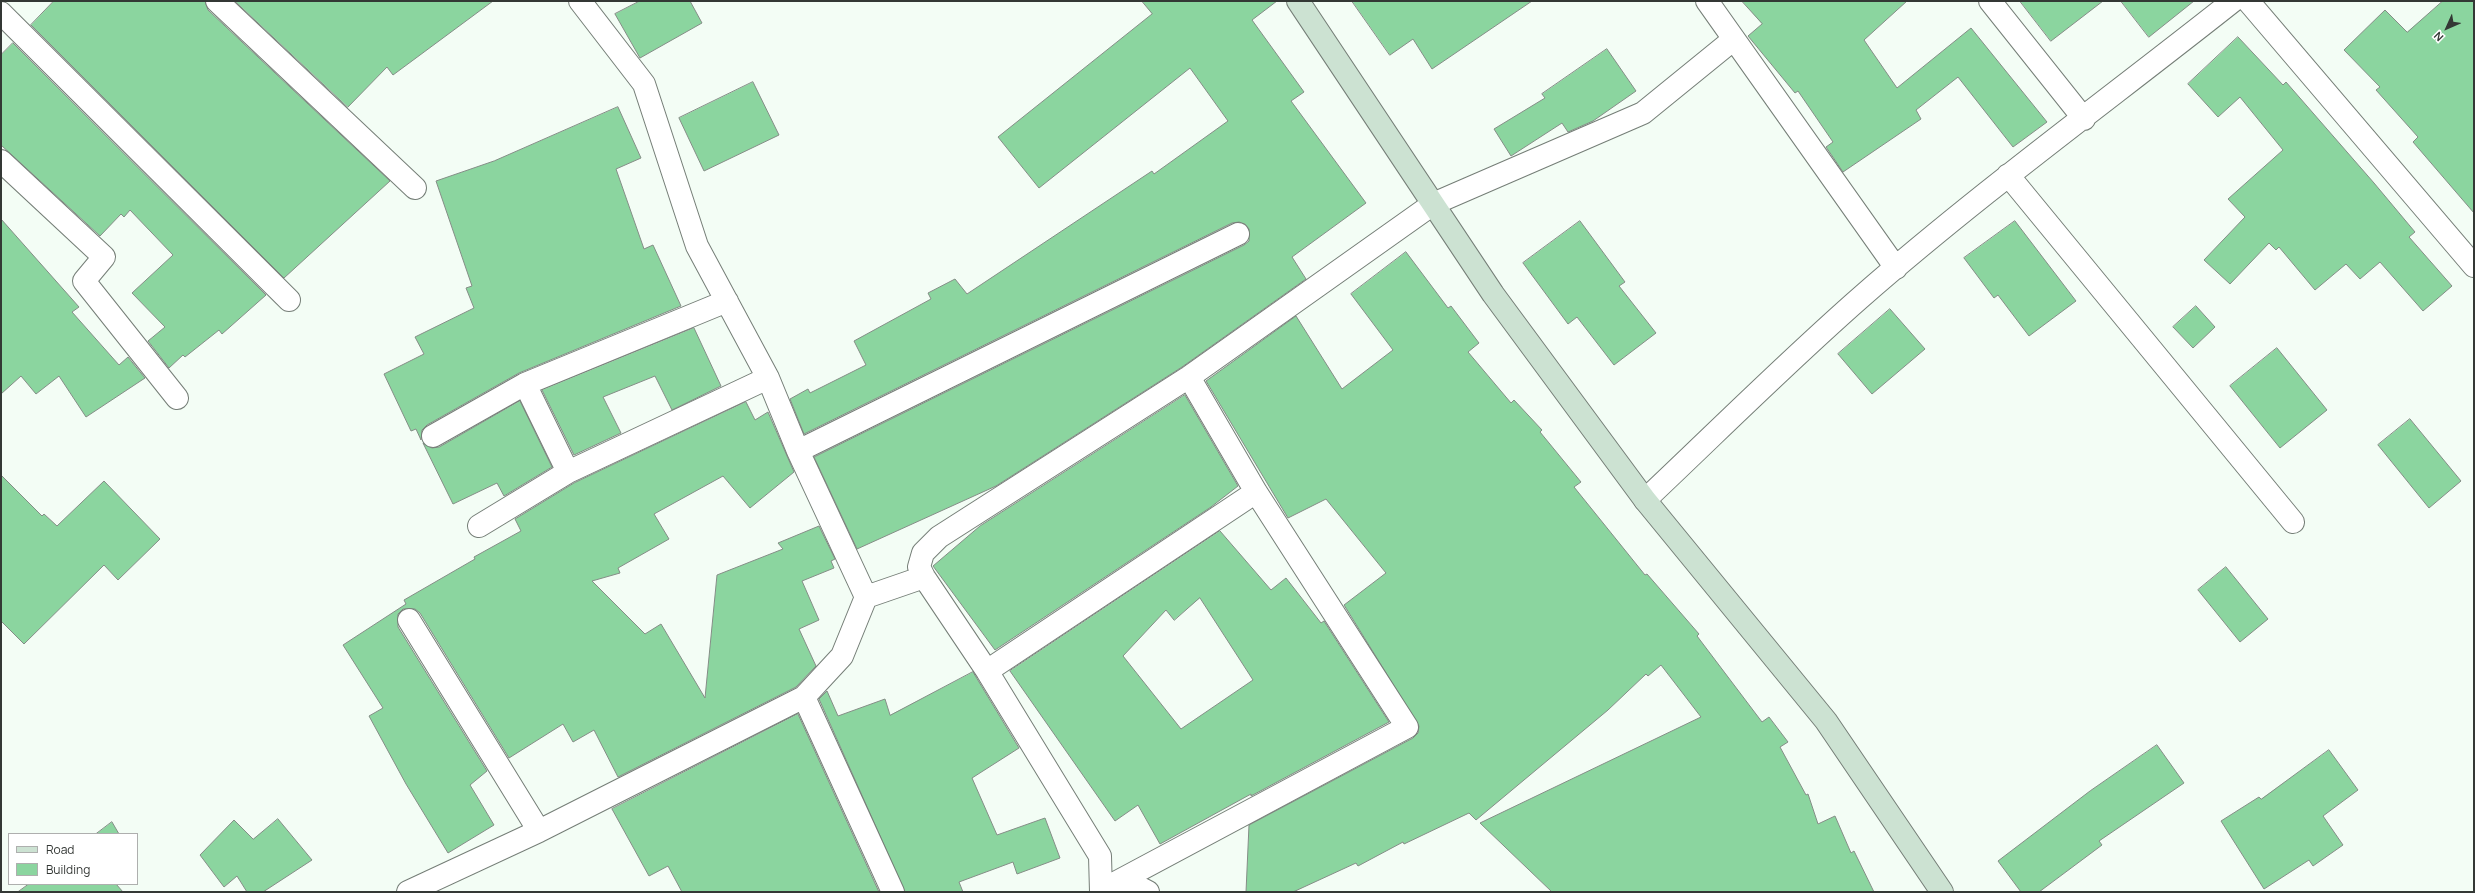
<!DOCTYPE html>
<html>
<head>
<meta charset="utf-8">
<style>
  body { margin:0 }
  #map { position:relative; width:2475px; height:893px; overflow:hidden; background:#f3fdf5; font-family:Manrope,sans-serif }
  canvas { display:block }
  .frame { position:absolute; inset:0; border:2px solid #343835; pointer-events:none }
  .legend { position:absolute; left:8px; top:833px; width:130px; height:52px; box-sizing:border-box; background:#fff; border:1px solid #aeafae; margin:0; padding:5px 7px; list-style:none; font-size:12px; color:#343835 }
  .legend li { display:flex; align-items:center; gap:8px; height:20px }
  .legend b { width:20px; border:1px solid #aeafae }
  .north { position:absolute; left:2427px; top:8px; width:40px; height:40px; -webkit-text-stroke:3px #fff; paint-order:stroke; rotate:225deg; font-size:11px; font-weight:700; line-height:16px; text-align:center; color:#343835 }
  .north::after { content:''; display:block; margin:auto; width:14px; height:18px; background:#343835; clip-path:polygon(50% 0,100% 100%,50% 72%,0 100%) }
</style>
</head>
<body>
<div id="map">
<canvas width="2475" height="893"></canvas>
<div class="frame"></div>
<ul class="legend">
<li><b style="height:5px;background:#cce2d2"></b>Road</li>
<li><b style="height:11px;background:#8bd59f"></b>Building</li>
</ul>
<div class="north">N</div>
</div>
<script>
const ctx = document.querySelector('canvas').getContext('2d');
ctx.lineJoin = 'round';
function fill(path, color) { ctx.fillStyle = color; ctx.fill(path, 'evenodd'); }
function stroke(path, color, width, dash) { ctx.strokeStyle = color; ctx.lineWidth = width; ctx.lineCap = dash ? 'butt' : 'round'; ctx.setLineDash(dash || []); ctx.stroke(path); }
const building = new Path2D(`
  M 54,1 L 205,1 L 208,10 L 390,181 L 284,278 L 31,25 Z
  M 235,1 L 493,1 L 393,75 L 387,67 L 348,107 Z
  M 640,1 L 690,1 L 702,23 L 640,58 L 615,14 Z
  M 1142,1 L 1277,1 L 1252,20 L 1304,92 L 1291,101 L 1366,203 L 1292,257 L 1306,279 L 1182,367 L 996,486 L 857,549 L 814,457 L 1244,245 L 1249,241 L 1249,229 L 1245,224 L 1239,222 L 1232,223 L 804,434 L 790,399 L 808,389 L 810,393 L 866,365 L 854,341 L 931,299 L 928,293 L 955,279 L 967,294 L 1152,171 L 1154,174 L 1228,121 L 1190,68 L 1039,188 L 998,137 L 1152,14 Z
  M 1352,1 L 1532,1 L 1432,69 L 1413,39 L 1390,55 Z
  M 1742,1 L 1907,1 L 1864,40 L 1897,88 L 1971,28 L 2047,122 L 2013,147 L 1958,77 L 1916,110 L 1921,119 L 1843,172 L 1826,147 L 1833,142 L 1798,91 L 1795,93 L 1748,36 L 1762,24 Z
  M 2020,1 L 2103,1 L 2051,41 Z
  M 2121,1 L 2194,1 L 2149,37 Z
  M 2443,1 L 2474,1 L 2474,213 L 2413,142 L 2418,137 L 2376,90 L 2380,87 L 2344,50 L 2385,10 L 2407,32 Z
  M 2238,37 L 2283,85 L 2286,82 L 2374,183 L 2415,232 L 2409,237 L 2452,286 L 2423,311 L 2380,262 L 2360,279 L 2346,264 L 2315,290 L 2279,247 L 2276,250 L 2269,243 L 2230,284 L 2204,260 L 2245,217 L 2228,199 L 2283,150 L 2240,97 L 2218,117 L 2188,84 Z
  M 13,43 L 266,295 L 222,334 L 219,330 L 185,357 L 183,355 L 169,368 L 148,341 L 165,327 L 132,293 L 173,255 L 130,210 L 124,217 L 121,214 L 100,236 L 1,145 L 1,55 Z
  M 1607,49 L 1636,91 L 1593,121 L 1568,132 L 1562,123 L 1511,156 L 1494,129 L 1545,98 L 1542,94 Z
  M 753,82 L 779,135 L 704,171 L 679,118 Z
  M 618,107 L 641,158 L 616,169 L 644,249 L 653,245 L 681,306 L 519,373 L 427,425 L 422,430 L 421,440 L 416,429 L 411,431 L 384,374 L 424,354 L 415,337 L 474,308 L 466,288 L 472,286 L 436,181 L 494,161 Z
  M 1,219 L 79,307 L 72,312 L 119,365 L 128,357 L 145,378 L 86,417 L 59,376 L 36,394 L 21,376 L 1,394 Z
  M 1580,221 L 1625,282 L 1619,286 L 1656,333 L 1614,365 L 1577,317 L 1568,324 L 1523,263 Z
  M 2015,221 L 2076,301 L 2029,336 L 1998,295 L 1994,298 L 1964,258 Z
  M 1406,252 L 1448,308 L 1451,306 L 1479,343 L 1468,352 L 1511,403 L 1514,400 L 1542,430 L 1540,432 L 1581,482 L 1574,487 L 1645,575 L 1647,574 L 1699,634 L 1697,636 L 1762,722 L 1769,717 L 1788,742 L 1780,747 L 1806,795 L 1808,794 L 1818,824 L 1835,816 L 1851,853 L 1854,851 L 1874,892 L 1552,892 L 1480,823 L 1701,717 L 1661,665 L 1648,676 L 1646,674 L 1608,710 L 1476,820 L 1469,813 L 1404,844 L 1403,842 L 1358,866 L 1356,863 L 1293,892 L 1246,892 L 1249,825 L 1413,738 L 1418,733 L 1419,726 L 1344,605 L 1386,573 L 1326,499 L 1288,518 L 1206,381 L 1296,316 L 1342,389 L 1393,350 L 1351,294 Z
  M 2196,306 L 2215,327 L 2193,348 L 2173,327 Z
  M 1890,309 L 1925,349 L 1872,394 L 1838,354 Z
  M 694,328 L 721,386 L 672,410 L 655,376 L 603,397 L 621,433 L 574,455 L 542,390 Z
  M 2277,348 L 2327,410 L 2280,448 L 2230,386 Z
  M 1185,395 L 1238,486 L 1211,507 L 995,650 L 933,566 L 980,526 Z
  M 520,401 L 552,467 L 504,496 L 497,483 L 453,504 L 423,443 L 432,448 L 439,447 Z
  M 746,402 L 755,420 L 768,412 L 794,472 L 750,508 L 723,476 L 654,514 L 669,539 L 618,568 L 620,573 L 592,581 L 645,634 L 661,624 L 705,698 L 717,575 L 783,549 L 778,543 L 819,526 L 835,559 L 831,561 L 834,568 L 802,581 L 819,620 L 799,629 L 816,666 L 796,687 L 618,777 L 594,730 L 573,742 L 563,724 L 509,758 L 420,613 L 415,609 L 403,609 L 398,614 L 398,627 L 487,771 L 470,785 L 494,825 L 448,853 L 406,784 L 369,716 L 383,708 L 343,645 L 406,604 L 404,600 L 475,559 L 474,557 L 521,531 L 515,519 L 574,483 Z
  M 2410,419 L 2461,481 L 2429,508 L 2378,445 Z
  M 1,475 L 42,516 L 44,514 L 57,526 L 104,481 L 160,539 L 118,580 L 104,565 L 24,644 L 1,621 Z
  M 1220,531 L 1271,590 L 1286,578 L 1321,623 L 1324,621 L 1389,722 L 1251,796 L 1251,794 L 1160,844 L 1138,805 L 1115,821 L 1010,671 ZM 1200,598 L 1253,680 L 1181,729 L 1123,656 L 1166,610 L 1174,620 Z
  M 2226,567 L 2268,619 L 2240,642 L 2198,590 Z
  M 973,672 L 1019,748 L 972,778 L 997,835 L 1045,818 L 1060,858 L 1017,874 L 1013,862 L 959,882 L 963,892 L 905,892 L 819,699 L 827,691 L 838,716 L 885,699 L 890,715 Z
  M 798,714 L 879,892 L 682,892 L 668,866 L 649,876 L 612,809 Z
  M 2157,745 L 2184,783 L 2099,841 L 2102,845 L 2039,892 L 2021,892 L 1998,861 L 2090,791 Z
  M 2329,750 L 2358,790 L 2323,816 L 2343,845 L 2313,866 L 2309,860 L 2264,889 L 2221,821 L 2259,797 L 2261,799 Z
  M 278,819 L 312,860 L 263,892 L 247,892 L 237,876 L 224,887 L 200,855 L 234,820 L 253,839 Z
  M 112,822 L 119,834 L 96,834 Z
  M 29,884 L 116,884 L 123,892 L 18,892 Z`);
const minor = new Path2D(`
  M 217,1 L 415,188
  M 580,1 L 644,84 L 697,246 L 768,378 L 798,451 L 866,597 L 924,577
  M 1707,1 L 1896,268
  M 1990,1 L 2084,119
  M 2248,1 L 2474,266
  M 1,13 L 289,300
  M 1,161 L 104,257 L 84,281 L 177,398
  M 2008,175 L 2293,522
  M 525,384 L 568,472
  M 433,436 L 525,384 L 727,301
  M 798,451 L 1238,234
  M 1645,500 C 1716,433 1786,363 1860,298 C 1980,193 2108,100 2233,1
  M 479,526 L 568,472 L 768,378
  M 866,597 L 842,656 L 804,697 L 893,892
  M 409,620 L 539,831
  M 987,671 L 1256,492
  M 1125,880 L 1148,892
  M 1102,890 L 1407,727 L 1256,492 L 1189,377
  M 408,892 L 539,831 L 804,697
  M 1101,892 L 1100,856 L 987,671 L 924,577 L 919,567 L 923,553 L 939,537 L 1189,377 L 1433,204 L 1643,113 L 1734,39`);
const secondary = new Path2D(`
  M 1298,1 L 1493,294 L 1645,500 L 1826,721 L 1942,892`);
fill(building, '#8bd59f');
stroke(building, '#848d86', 1);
stroke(minor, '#757e77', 24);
stroke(secondary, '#757e77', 24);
stroke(minor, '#fff', 22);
stroke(secondary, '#cce2d2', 22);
</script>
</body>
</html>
